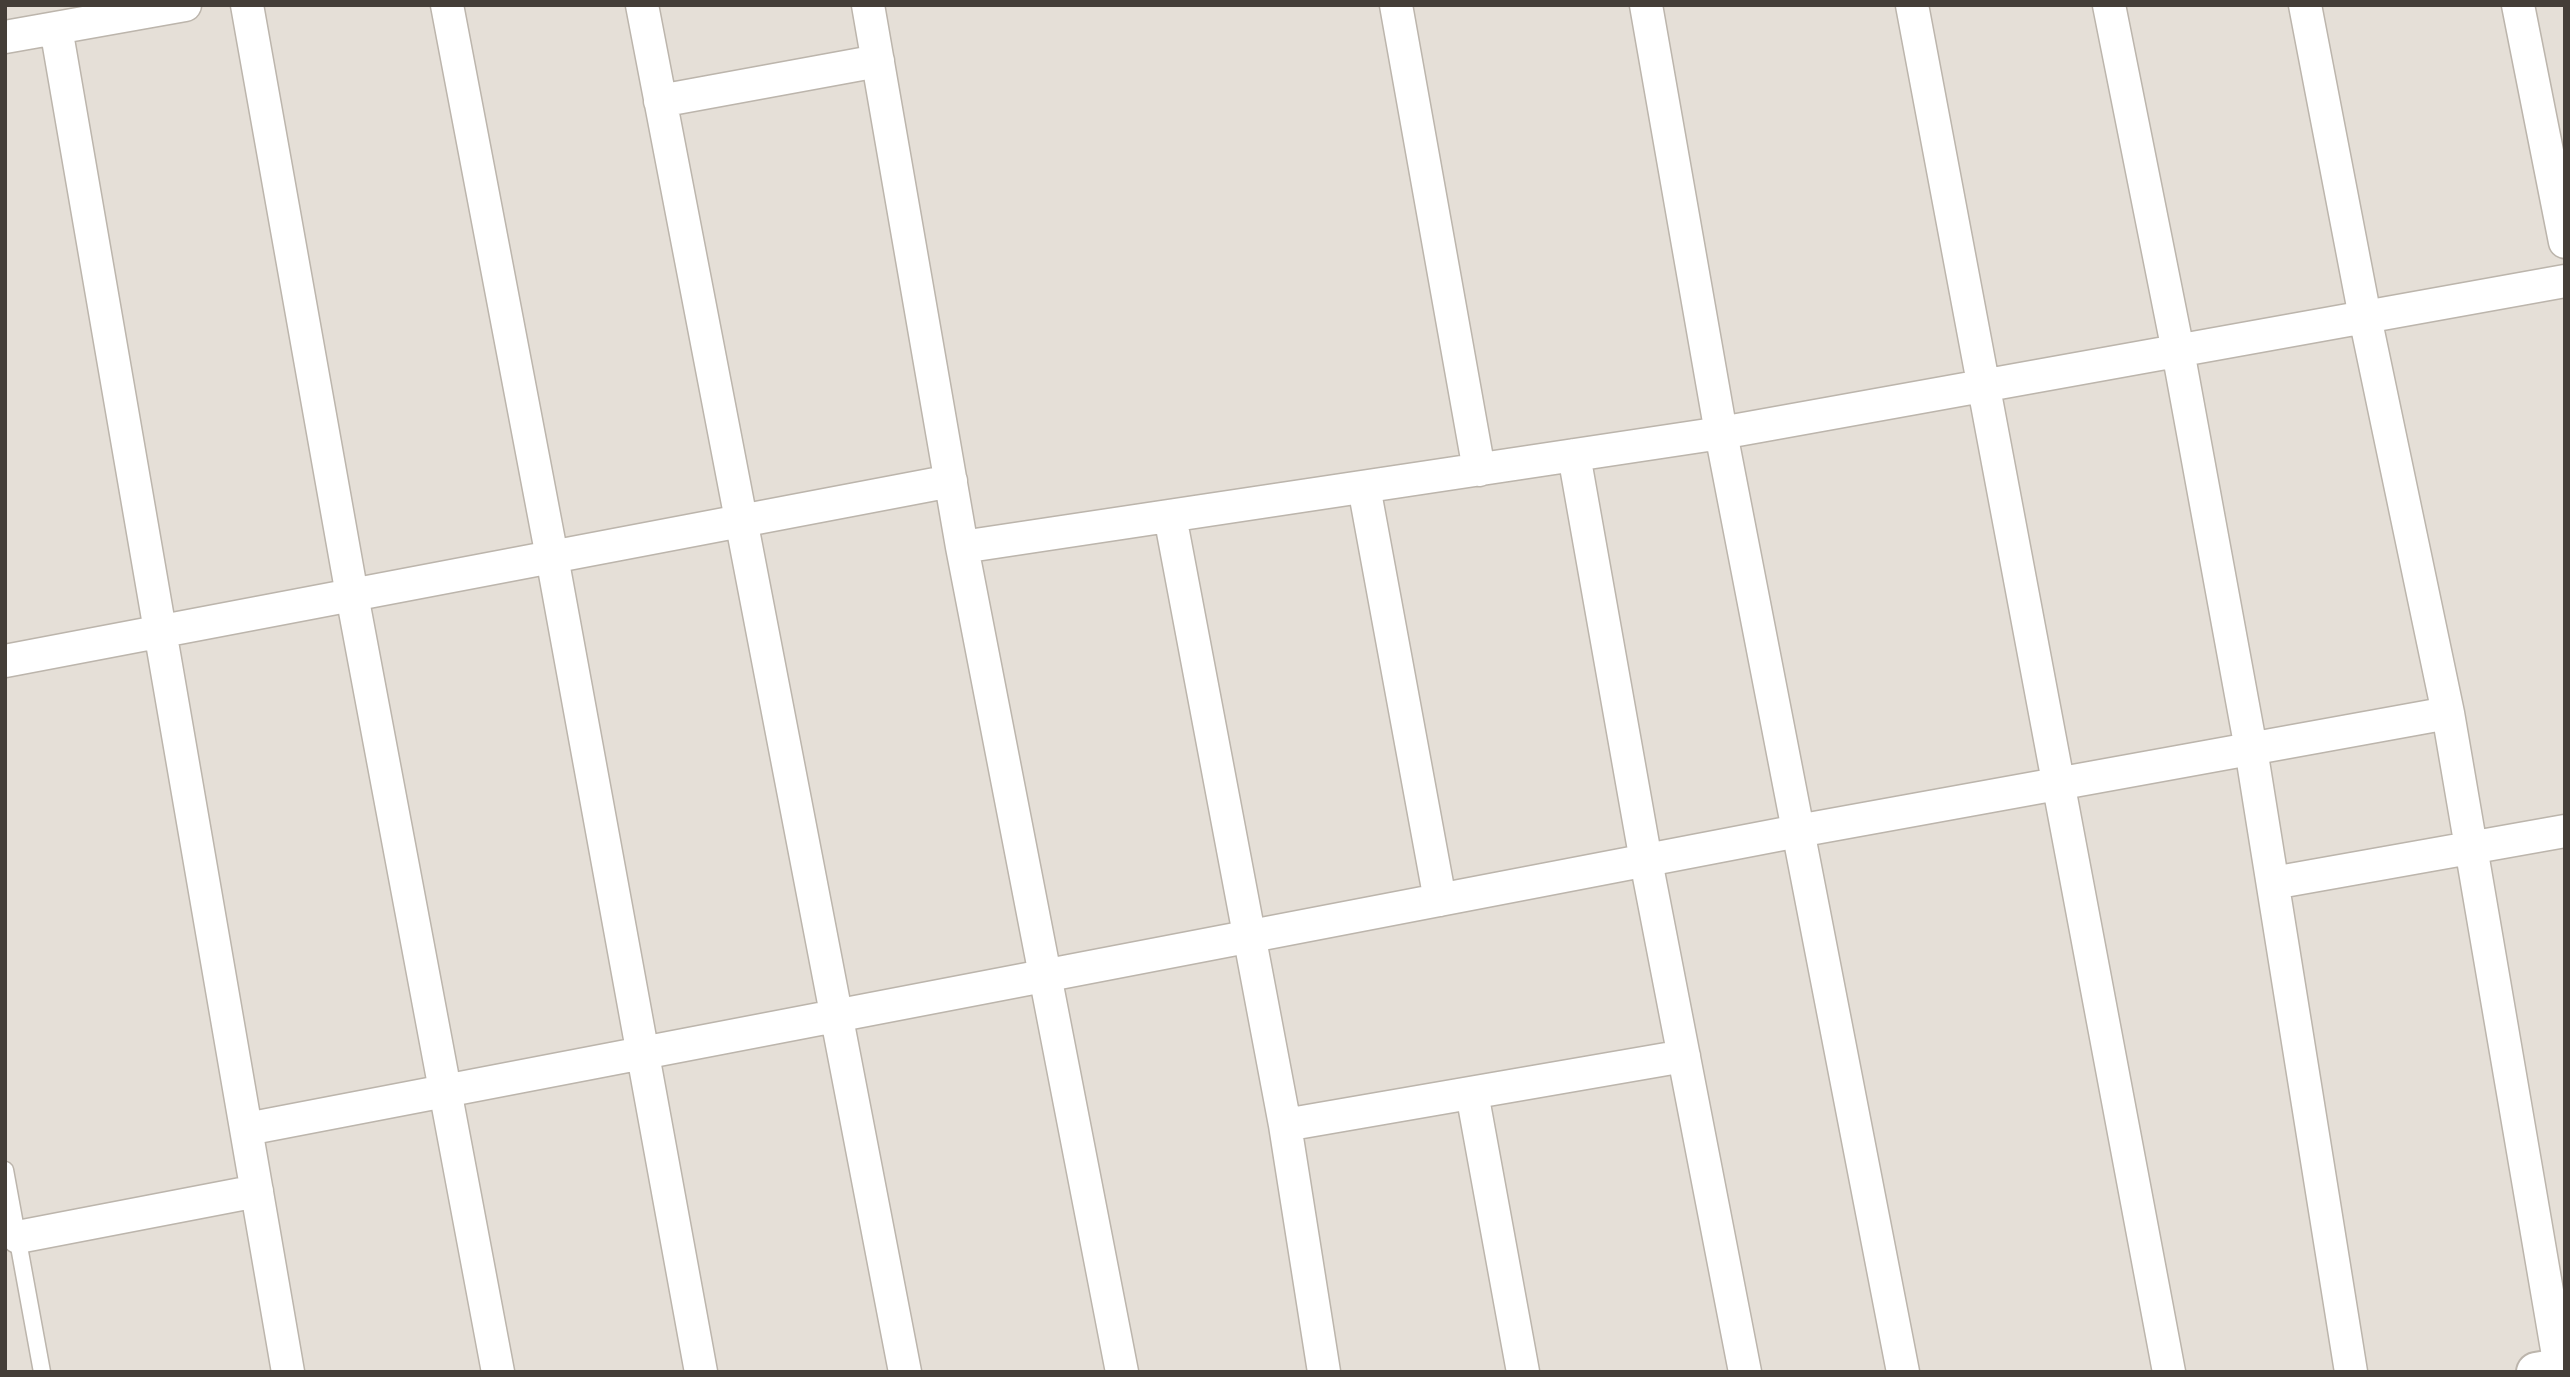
<!DOCTYPE html>
<html>
<head>
<meta charset="utf-8">
<style>
  body { margin:0 }
  #map { position:relative; width:2570px; height:1377px; overflow:hidden; background:#f2eee8; font-family:"Varela Round",sans-serif }
  canvas { display:block }
  .frame { position:absolute; inset:0; border:7px solid #443e38; pointer-events:none }
</style>
</head>
<body>
<div id="map">
<canvas width="2570" height="1377"></canvas>
<div class="frame"></div>
</div>
<script>
const ctx = document.querySelector('canvas').getContext('2d');
ctx.lineJoin = 'round';
function fill(path, color) { ctx.fillStyle = color; ctx.fill(path, 'evenodd'); }
function stroke(path, color, width, dash) { ctx.strokeStyle = color; ctx.lineWidth = width; ctx.lineCap = dash ? 'butt' : 'round'; ctx.setLineDash(dash || []); ctx.stroke(path); }
const residential = new Path2D(`
  M 5,5 L 2565,5 L 2565,1372 L 5,1372 Z`);
const service = new Path2D(`
  M 5,1170 L 42,1372`);
const minor = new Path2D(`
  M 247,5 L 352,595 L 498,1372
  M 447,5 L 552,557 L 701,1372
  M 642,5 L 905,1372
  M 868,5 L 962,547 L 1122,1372
  M 1396,5 L 1479,470
  M 1646,5 L 1721,433 L 1903,1372
  M 1912,5 L 2169,1372
  M 2109,5 L 2178,351 L 2251,749 L 2351,1372
  M 2305,5 L 2365,317 L 2448,713 L 2560,1367
  M 2518,5 L 2565,242
  M 56,28 L 288,1372
  M 5,37 L 185,5
  M 660,101 L 878,61
  M 1574,455 L 1646,861 L 1745,1372
  M 1364,487 L 1440,900
  M 1170,516 L 1285,1125 L 1324,1372
  M 962,547 L 1721,433 L 2565,281
  M 5,661 L 951,481
  M 2273,883 L 2565,831
  M 1472,1093 L 1523,1372
  M 1285,1125 L 1684,1056
  M 247,1129 L 1798,831 L 2448,713
  M 18,1237 L 257,1191`);
const tertiary = new Path2D(`
  M 2536,1372 L 2565,1367`);
fill(residential, '#e5dfd7');
stroke(service, '#bcb5ac', 19);
stroke(minor, '#bcb5ac', 35);
stroke(tertiary, '#bcb5ac', 42);
stroke(service, '#fff', 16);
stroke(minor, '#fff', 32);
stroke(tertiary, '#fff', 38);
</script>
</body>
</html>
